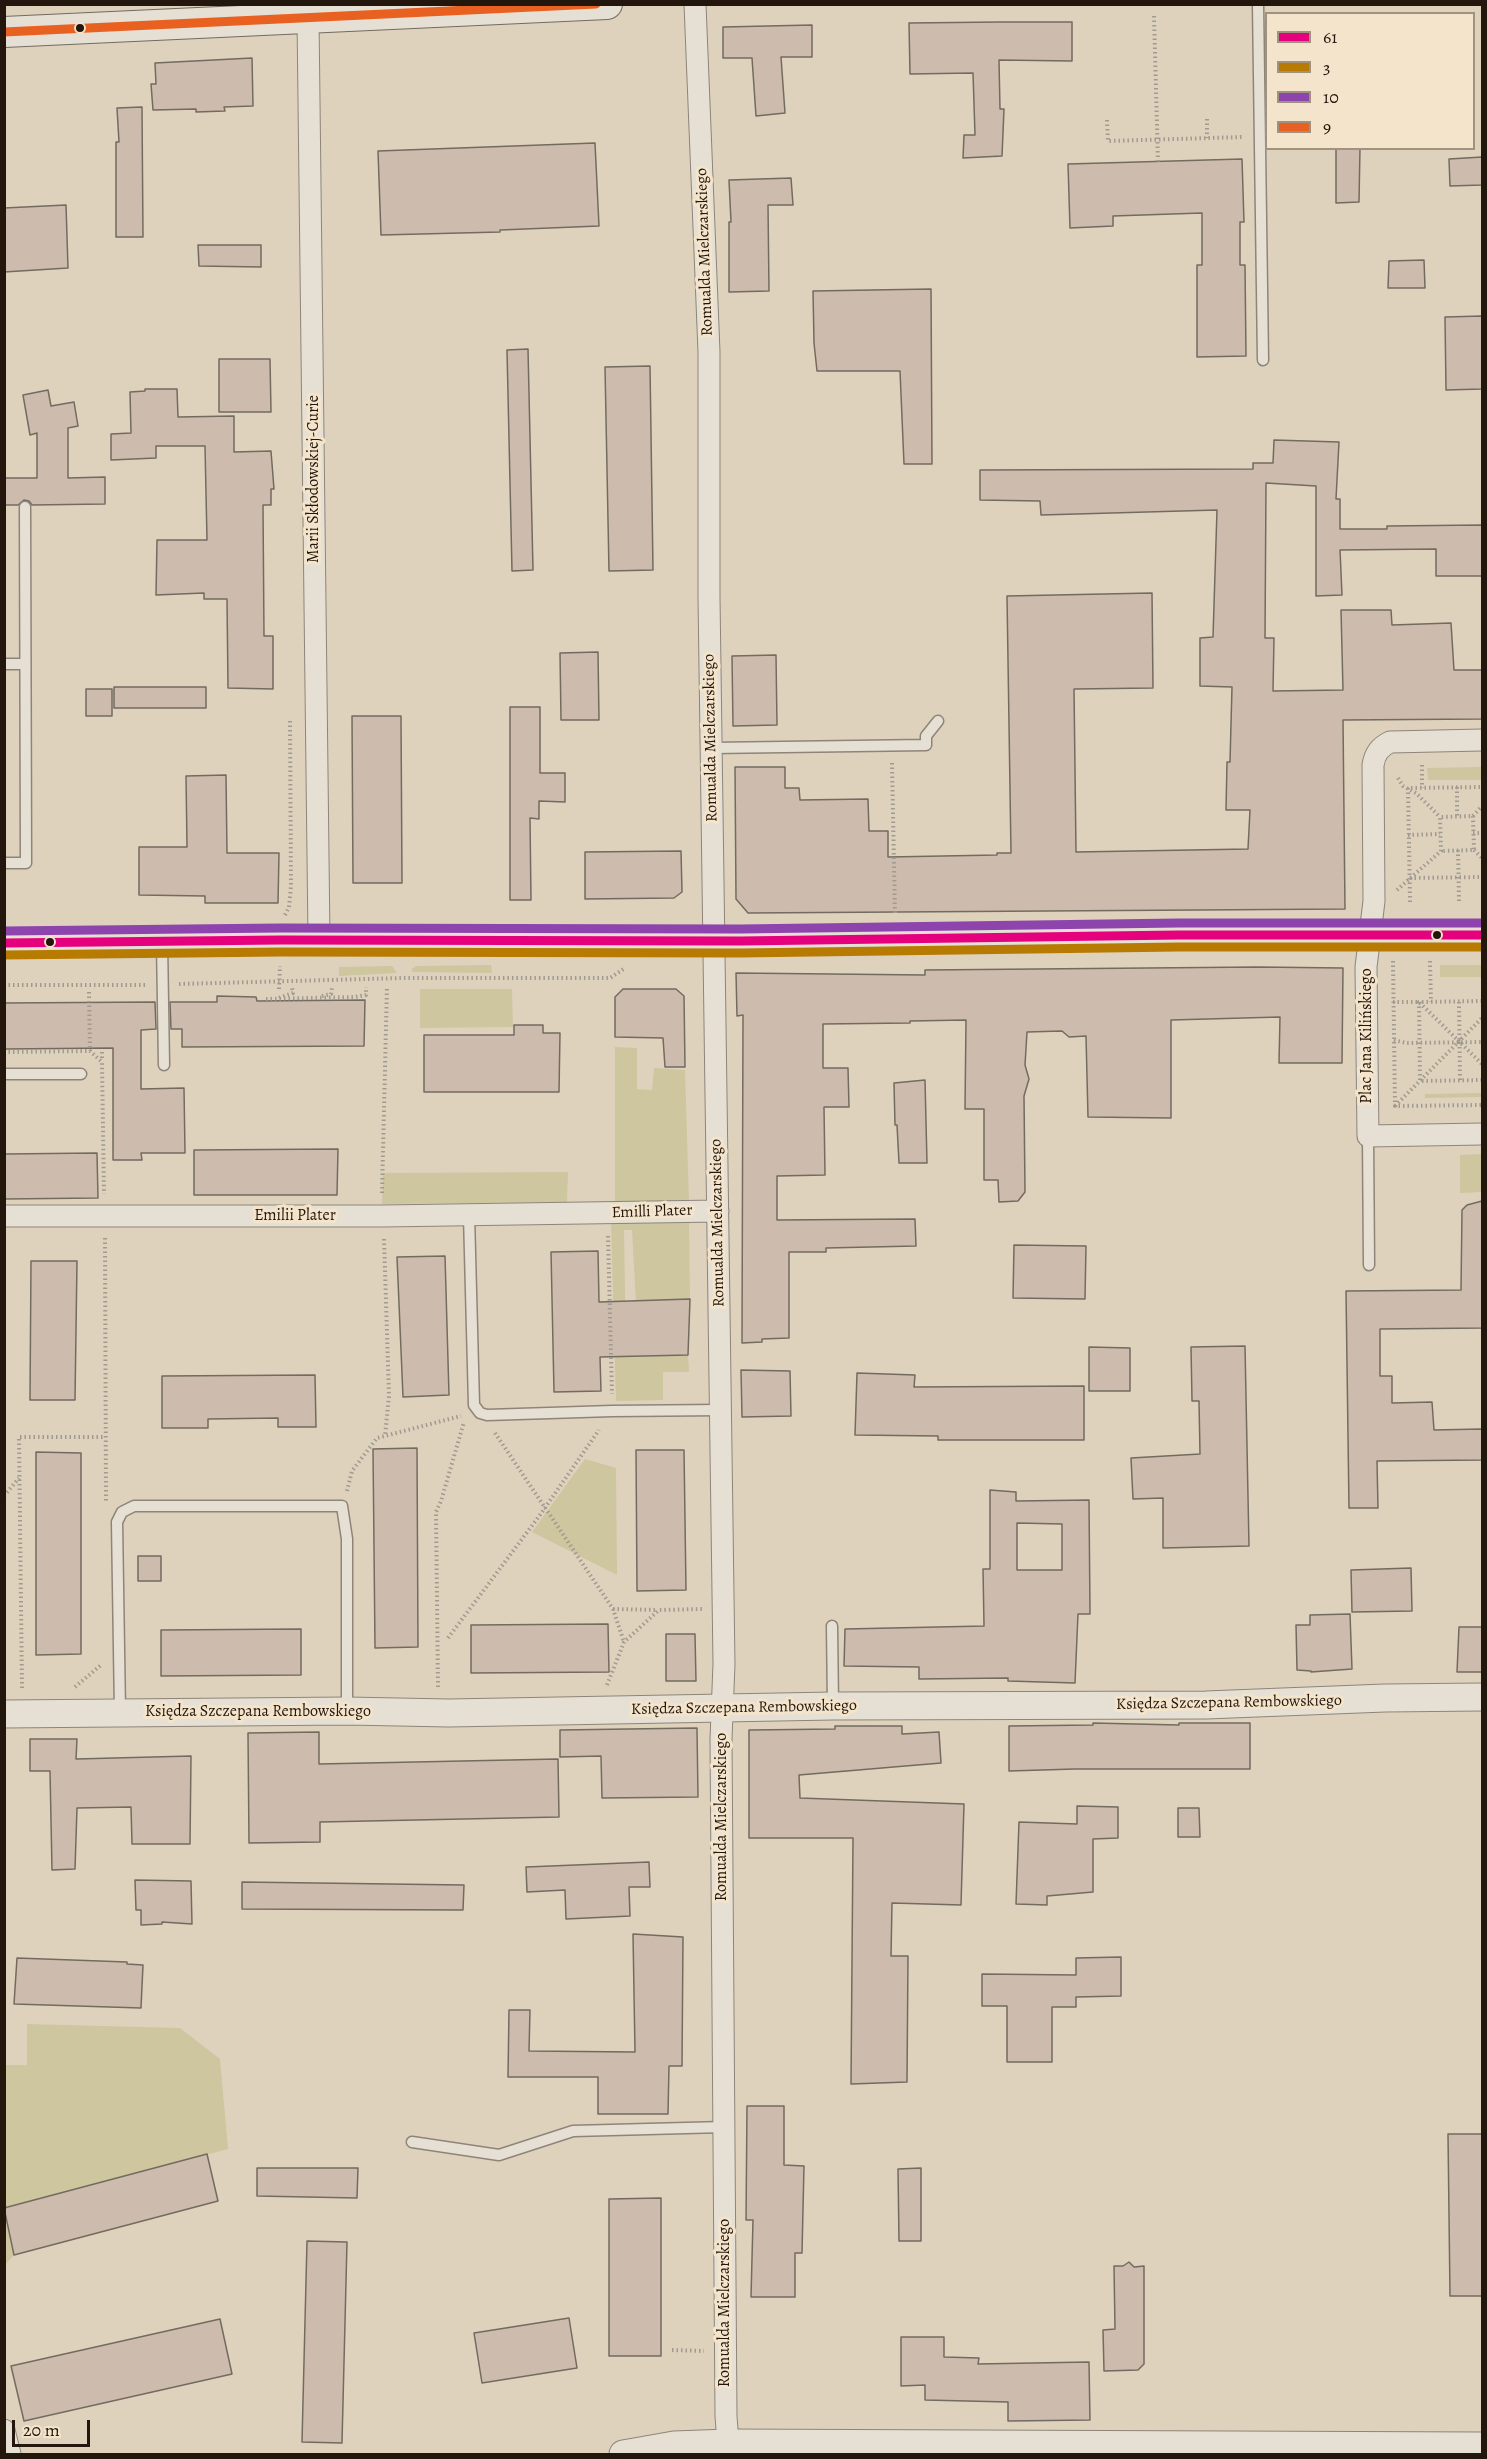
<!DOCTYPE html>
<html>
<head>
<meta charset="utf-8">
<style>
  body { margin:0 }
  #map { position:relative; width:1487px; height:2459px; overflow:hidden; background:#dfd2bd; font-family:Alegreya,serif }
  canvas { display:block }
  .frame { position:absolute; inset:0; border:6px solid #22160d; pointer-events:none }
  .legend { position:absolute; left:1265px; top:12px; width:210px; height:138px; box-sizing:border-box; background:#f3e4cb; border:2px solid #9f927f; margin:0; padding:8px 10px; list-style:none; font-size:18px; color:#22160d }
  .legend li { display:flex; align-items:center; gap:12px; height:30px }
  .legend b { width:30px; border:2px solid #9f927f }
  .scale { position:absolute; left:12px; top:2420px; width:78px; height:27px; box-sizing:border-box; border:3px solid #22160d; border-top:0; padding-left:8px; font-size:18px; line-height:21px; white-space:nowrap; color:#22160d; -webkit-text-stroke:4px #f3e4cb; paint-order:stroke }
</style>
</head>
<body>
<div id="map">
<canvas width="1487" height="2459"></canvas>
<div class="frame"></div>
<ul class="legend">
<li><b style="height:8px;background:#e5007d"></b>61</li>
<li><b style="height:8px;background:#b77b04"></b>3</li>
<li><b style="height:8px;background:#8e44ad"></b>10</li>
<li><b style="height:8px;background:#e86121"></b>9</li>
</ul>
<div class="scale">20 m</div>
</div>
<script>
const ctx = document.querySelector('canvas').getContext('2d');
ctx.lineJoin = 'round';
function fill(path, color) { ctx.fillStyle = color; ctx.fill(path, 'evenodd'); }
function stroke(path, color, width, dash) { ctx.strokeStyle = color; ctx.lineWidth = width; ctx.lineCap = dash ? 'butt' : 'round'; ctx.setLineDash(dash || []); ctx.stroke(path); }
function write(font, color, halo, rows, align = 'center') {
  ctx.font = font + ' Alegreya,serif'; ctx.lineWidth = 6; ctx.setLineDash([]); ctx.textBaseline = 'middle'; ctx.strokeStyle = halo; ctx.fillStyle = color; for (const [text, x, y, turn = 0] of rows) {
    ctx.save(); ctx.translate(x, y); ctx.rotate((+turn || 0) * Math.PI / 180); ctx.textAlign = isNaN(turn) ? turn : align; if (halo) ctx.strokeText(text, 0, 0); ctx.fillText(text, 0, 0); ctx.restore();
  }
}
const green = new Path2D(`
  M 1482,767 L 1482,780 L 1428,780 L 1427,768 Z
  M 491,965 L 492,973 L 412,972 L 412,969 L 416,966 Z
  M 1440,965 L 1482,965 L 1482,977 L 1440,977 Z
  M 392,966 L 397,973 L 339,976 L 339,967 Z
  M 420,989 L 512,989 L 513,1027 L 420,1028 Z
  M 615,1047 L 637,1048 L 637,1089 L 652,1090 L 654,1068 L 685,1070 L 689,1201 L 615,1202 Z
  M 1482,1093 L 1482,1097 L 1425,1098 L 1425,1094 Z
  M 1482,1154 L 1482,1192 L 1460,1193 L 1460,1155 Z
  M 568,1172 L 567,1202 L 382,1204 L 383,1173 Z
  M 689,1220 L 690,1299 L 636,1302 L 632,1230 L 624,1230 L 626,1357 L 688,1355 L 689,1372 L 663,1372 L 663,1400 L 616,1401 L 611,1222 Z
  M 585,1459 L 616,1468 L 617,1575 L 532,1532 Z
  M 27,2024 L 180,2028 L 220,2059 L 228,2149 L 5,2208 L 5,2065 L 27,2065 Z
  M 4,2215 L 14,2255 L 5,2265 L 4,2265 Z`);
const building = new Path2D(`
  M 1000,22 L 1072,22 L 1072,61 L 999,60 L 1000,109 L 1004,109 L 1002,156 L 963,158 L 964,135 L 975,135 L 973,73 L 910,74 L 909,23 Z
  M 812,25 L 812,57 L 781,57 L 785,113 L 756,116 L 752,58 L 723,58 L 723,27 Z
  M 252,58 L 253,106 L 224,107 L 225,111 L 196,112 L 196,109 L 153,110 L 151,84 L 156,84 L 155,63 Z
  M 142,107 L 143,237 L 116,237 L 116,142 L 119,142 L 117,108 Z
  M 595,143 L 599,226 L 500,230 L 500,232 L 381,235 L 378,151 Z
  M 1336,148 L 1360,148 L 1359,202 L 1336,203 Z
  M 1482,157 L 1482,185 L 1450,186 L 1449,159 Z
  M 1242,159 L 1244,222 L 1240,222 L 1240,265 L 1245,265 L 1246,356 L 1197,357 L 1197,265 L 1202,265 L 1202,213 L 1113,216 L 1113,226 L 1070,228 L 1068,164 Z
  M 791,178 L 793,205 L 768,205 L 769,291 L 729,292 L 729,222 L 731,222 L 729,180 Z
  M 66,205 L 68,268 L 4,272 L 4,208 Z
  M 198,245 L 261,245 L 261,267 L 199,266 Z
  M 1424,260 L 1425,288 L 1388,288 L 1389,261 Z
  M 931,289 L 932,464 L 904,464 L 900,371 L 817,371 L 814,343 L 813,291 Z
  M 1482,316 L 1482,389 L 1446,390 L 1445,317 Z
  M 528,349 L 533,570 L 512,571 L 507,350 Z
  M 219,359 L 270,359 L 271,412 L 219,412 Z
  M 650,366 L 653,570 L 609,571 L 605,367 Z
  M 145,389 L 177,389 L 178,417 L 234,416 L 234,452 L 271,451 L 274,489 L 271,489 L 271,505 L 263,505 L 264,636 L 273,636 L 273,689 L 228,688 L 227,599 L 204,599 L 204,593 L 156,595 L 157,540 L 207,540 L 205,446 L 156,446 L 156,458 L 111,460 L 111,434 L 131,433 L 130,392 L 145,391 Z
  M 48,390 L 51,406 L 74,402 L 78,426 L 68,428 L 68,478 L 105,477 L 105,504 L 32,505 L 29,501 L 24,500 L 18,505 L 4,505 L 4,478 L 37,478 L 37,433 L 30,435 L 23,395 Z
  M 1274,440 L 1339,442 L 1336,499 L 1340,499 L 1340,529 L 1387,529 L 1387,526 L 1482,525 L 1482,576 L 1436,576 L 1436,549 L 1340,550 L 1342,595 L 1316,596 L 1316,486 L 1266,483 L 1265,638 L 1274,638 L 1273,691 L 1343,690 L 1341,610 L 1391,610 L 1392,625 L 1451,623 L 1454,670 L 1482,670 L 1482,719 L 1343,720 L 1345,909 L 748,913 L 736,899 L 735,767 L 785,767 L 785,788 L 799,788 L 800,800 L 868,799 L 869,831 L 888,831 L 888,857 L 997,855 L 997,853 L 1011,853 L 1007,596 L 1152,593 L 1153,688 L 1074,689 L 1076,852 L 1248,849 L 1250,810 L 1226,810 L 1227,762 L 1230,762 L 1232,687 L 1200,686 L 1200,638 L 1213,637 L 1217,510 L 1041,515 L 1040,501 L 980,500 L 980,470 L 1253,469 L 1253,463 L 1273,463 Z
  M 598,652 L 599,720 L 561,720 L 560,653 Z
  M 776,655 L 777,725 L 733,726 L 732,656 Z
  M 114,687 L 206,687 L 206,708 L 114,708 Z
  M 86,689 L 112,689 L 112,716 L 86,716 Z
  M 510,707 L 540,707 L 540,773 L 565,773 L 565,802 L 539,801 L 539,819 L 530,818 L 531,900 L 510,900 Z
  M 352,716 L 401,716 L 402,883 L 353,883 Z
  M 226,775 L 227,853 L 279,853 L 278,903 L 205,903 L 205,896 L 139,895 L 139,847 L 187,847 L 186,776 Z
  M 681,851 L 682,892 L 674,898 L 585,899 L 585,852 Z
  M 1258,967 L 1343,968 L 1342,1063 L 1279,1063 L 1280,1017 L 1171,1020 L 1171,1118 L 1088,1117 L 1086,1036 L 1069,1037 L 1062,1031 L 1027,1032 L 1025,1065 L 1029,1079 L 1024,1096 L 1025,1192 L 1018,1201 L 999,1202 L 998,1180 L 984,1180 L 984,1109 L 965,1109 L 966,1020 L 910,1021 L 910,1023 L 823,1024 L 823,1068 L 848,1068 L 849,1107 L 824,1107 L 825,1175 L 777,1176 L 777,1220 L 915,1219 L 916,1246 L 826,1248 L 826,1252 L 789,1252 L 789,1338 L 762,1339 L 762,1342 L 742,1343 L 743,1015 L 737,1016 L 736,973 L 925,975 L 925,970 Z
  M 623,989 L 676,989 L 684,996 L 685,1067 L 665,1067 L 663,1038 L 615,1037 L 615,997 Z
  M 217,996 L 256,997 L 257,1001 L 365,1000 L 364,1046 L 182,1047 L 182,1029 L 171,1029 L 170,1002 L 217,1002 Z
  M 155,1002 L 156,1029 L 141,1030 L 141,1089 L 184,1088 L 185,1153 L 141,1153 L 142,1160 L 113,1160 L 113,1048 L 4,1049 L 4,1003 Z
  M 514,1025 L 543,1025 L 543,1033 L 560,1033 L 559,1092 L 424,1092 L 424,1035 L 514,1035 Z
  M 925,1080 L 927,1163 L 899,1163 L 897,1125 L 895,1125 L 894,1083 Z
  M 338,1149 L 337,1195 L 194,1195 L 194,1150 Z
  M 97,1153 L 98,1198 L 4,1199 L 4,1154 Z
  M 1482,1201 L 1482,1328 L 1380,1329 L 1380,1376 L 1392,1376 L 1392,1403 L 1432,1402 L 1434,1430 L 1482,1429 L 1482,1460 L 1377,1461 L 1378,1508 L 1349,1508 L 1346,1291 L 1461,1290 L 1462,1210 L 1467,1205 Z
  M 1014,1245 L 1086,1246 L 1085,1299 L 1013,1298 Z
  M 598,1251 L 599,1302 L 690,1299 L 688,1355 L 600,1357 L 601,1391 L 554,1392 L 551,1252 Z
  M 445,1256 L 449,1395 L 403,1397 L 397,1257 Z
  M 31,1261 L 77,1261 L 75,1400 L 30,1400 Z
  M 1245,1346 L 1249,1546 L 1163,1548 L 1163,1498 L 1133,1499 L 1131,1458 L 1200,1454 L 1199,1401 L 1192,1401 L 1191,1347 Z
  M 1089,1347 L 1130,1348 L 1130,1391 L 1089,1391 Z
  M 741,1370 L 790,1371 L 791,1416 L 742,1417 Z
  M 857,1373 L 915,1375 L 914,1387 L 1084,1386 L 1084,1440 L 938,1440 L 938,1436 L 855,1435 Z
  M 315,1375 L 316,1427 L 278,1427 L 278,1418 L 208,1419 L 208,1428 L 162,1428 L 162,1376 Z
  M 417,1448 L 418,1647 L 375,1648 L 373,1449 Z
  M 636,1450 L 684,1450 L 686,1590 L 637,1591 Z
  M 36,1452 L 81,1453 L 81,1654 L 36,1655 Z
  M 990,1490 L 1016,1492 L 1016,1501 L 1089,1500 L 1090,1614 L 1078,1614 L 1075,1683 L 1008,1681 L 1008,1678 L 919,1679 L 919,1667 L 844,1666 L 845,1629 L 984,1626 L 983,1569 L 990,1569 ZM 1017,1523 L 1062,1524 L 1062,1570 L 1017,1570 Z
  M 138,1556 L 161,1556 L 161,1581 L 138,1581 Z
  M 1411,1568 L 1412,1611 L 1352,1612 L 1351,1570 Z
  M 1350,1614 L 1352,1669 L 1311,1672 L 1311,1671 L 1297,1670 L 1296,1625 L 1310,1625 L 1310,1615 Z
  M 608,1624 L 609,1672 L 471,1673 L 471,1625 Z
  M 1459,1627 L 1482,1627 L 1482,1672 L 1457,1672 Z
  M 301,1629 L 301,1675 L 161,1676 L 161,1630 Z
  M 666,1634 L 695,1634 L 696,1681 L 666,1681 Z
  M 1093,1723 L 1179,1725 L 1179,1723 L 1250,1723 L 1250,1769 L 1075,1769 L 1009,1771 L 1009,1726 L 1093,1725 Z
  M 835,1726 L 902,1726 L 902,1734 L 939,1732 L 941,1763 L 799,1775 L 800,1798 L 964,1804 L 961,1905 L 892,1903 L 891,1956 L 908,1956 L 907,2082 L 851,2084 L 853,1838 L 749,1838 L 749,1730 L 835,1729 Z
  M 697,1728 L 698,1797 L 602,1798 L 601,1756 L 560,1757 L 560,1730 Z
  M 319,1732 L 319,1764 L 558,1759 L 559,1817 L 320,1822 L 320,1842 L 249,1843 L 248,1733 Z
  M 30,1739 L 77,1739 L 76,1759 L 191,1756 L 190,1844 L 132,1844 L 131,1807 L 77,1808 L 75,1869 L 52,1870 L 50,1771 L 30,1771 Z
  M 1077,1806 L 1118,1807 L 1118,1838 L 1093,1839 L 1093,1892 L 1047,1896 L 1047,1905 L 1016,1904 L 1019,1822 L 1077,1824 Z
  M 1178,1808 L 1199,1808 L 1200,1837 L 1178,1837 Z
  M 649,1862 L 650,1887 L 629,1887 L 630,1916 L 566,1919 L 565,1890 L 527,1892 L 526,1867 Z
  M 135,1880 L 191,1881 L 192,1924 L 162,1922 L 162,1924 L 141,1925 L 141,1910 L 136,1910 Z
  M 242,1882 L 464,1885 L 463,1910 L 242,1909 Z
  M 633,1934 L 683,1937 L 682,2066 L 669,2066 L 668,2114 L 598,2114 L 598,2077 L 508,2077 L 509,2010 L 530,2010 L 529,2051 L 635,2052 Z
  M 1121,1957 L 1121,1996 L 1076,1997 L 1076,2007 L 1052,2007 L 1052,2062 L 1007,2062 L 1007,2006 L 982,2006 L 982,1974 L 1076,1975 L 1076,1958 Z
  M 17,1958 L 127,1962 L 127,1964 L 143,1965 L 141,2008 L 14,2004 Z
  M 747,2106 L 784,2106 L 784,2165 L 804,2166 L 802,2253 L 795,2253 L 795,2297 L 751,2297 L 753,2220 L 746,2220 Z
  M 1448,2134 L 1482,2134 L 1482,2296 L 1450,2296 Z
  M 207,2154 L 218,2201 L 14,2255 L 4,2208 Z
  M 257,2168 L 358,2168 L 357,2198 L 257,2196 Z
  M 921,2168 L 921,2241 L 899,2241 L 898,2169 Z
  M 661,2198 L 661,2356 L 609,2356 L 609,2199 Z
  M 307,2241 L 347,2242 L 342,2443 L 302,2442 Z
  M 1129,2262 L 1134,2267 L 1144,2266 L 1144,2364 L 1138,2370 L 1104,2371 L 1103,2330 L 1115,2329 L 1114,2266 L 1123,2266 Z
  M 569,2318 L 577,2368 L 482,2383 L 474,2333 Z
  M 220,2319 L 232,2374 L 24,2421 L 11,2366 Z
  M 901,2337 L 944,2337 L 944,2357 L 979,2358 L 978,2364 L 1089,2362 L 1090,2420 L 1008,2421 L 1008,2402 L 925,2400 L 925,2385 L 901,2386 Z`);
const path = new Path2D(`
  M 1154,16 L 1158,162
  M 1207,119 L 1207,138
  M 1107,120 L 1108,141 L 1244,137
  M 892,763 L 895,915
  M 1422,765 L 1422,788
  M 1398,778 L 1403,786 L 1416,793 L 1440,817
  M 1457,787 L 1457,816
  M 1473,816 L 1482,806
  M 1473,833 L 1482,833
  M 1408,835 L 1440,834
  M 1458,850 L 1459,901
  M 1474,850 L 1482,858
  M 1410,878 L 1482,877
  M 1397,890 L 1441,851 L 1440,817 L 1473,816 L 1474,850 L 1441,851
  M 1410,902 L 1408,788 L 1482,787
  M 285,915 L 289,907 L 291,886 L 290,719
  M 1393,961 L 1395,1106 L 1482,1105
  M 1430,961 L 1431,1002
  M 179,984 L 404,978 L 610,978 L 625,968
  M 4,985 L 145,985
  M 279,989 L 280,966
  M 89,992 L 90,1051
  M 322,996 L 331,994 L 332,988
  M 279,998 L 293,993 L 292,988
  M 266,999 L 355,997 L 366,995 L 366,987
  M 1482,1001 L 1419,1002 L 1420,1081 L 1482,1080
  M 1393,1002 L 1419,1002 L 1482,1064
  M 1459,1002 L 1460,1080
  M 1394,1040 L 1406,1043 L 1482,1042
  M 4,1052 L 90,1051 L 102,1062 L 104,1194
  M 102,1052 L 102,1061
  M 1395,1106 L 1482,1018
  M 382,1193 L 387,986
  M 608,1236 L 612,1394
  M 105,1238 L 106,1503
  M 384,1239 L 389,1396 L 385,1436
  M 495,1433 L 613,1609 L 624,1642
  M 347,1491 L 352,1471 L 377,1438 L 461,1416
  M 4,1496 L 19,1478
  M 613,1609 L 658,1610
  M 448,1638 L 540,1515 L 599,1430
  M 607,1685 L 624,1642 L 659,1610 L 702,1609
  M 75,1687 L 101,1665
  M 438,1687 L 436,1512 L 441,1501 L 464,1422
  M 22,1688 L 19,1437 L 104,1437
  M 672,2350 L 704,2351`);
const service = new Path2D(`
  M 1258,4 L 1263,360
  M 4,664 L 25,664
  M 712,748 L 926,745 L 926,736 L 938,721
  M 4,863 L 26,863 L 25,507
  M 162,942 L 164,1065
  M 4,1074 L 81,1074
  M 1368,1136 L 1369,1265
  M 469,1215 L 474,1405 L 480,1413 L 487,1415 L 612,1411 L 721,1410
  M 832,1626 L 833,1706
  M 120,1713 L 117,1522 L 122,1512 L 134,1506 L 342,1506 L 347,1539 L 347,1710
  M 412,2142 L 499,2155 L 573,2131 L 724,2127`);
const minor = new Path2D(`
  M 695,4 L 709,352 L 709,597 L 724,1664 L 721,1739 L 726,2416 L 728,2443
  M 308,17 L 319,940
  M 1482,740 L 1390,742 C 1380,747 1375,753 1373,765 L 1374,901 L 1366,967 L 1368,1136 L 1482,1134
  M 4,1216 L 383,1216 L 718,1211
  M 4,2430 L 10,2454`);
const tertiary = new Path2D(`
  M 4,943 L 280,940 L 740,941 L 1179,935 L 1482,935
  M 4,1714 L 347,1711 L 449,1713 L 833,1706 L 1206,1705 L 1385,1698 L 1482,1697
  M 623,2454 L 674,2445 L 728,2443 L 1482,2446`);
const secondary = new Path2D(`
  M 4,32 L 607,4`);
const bus1 = new Path2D(`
  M 4,943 L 280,940 L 740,941 L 1179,935 L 1482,935`);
const bus2 = new Path2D(`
  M 4,955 L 280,952 L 740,953 L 1179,947 L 1482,947`);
const bus3 = new Path2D(`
  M 4,931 L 280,928 L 740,929 L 1179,923 L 1482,923`);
const bus4 = new Path2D(`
  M 4,32 L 596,4`);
const markers = [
  [80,28,5,"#22160d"],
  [1437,935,5,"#22160d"],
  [50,942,5,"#22160d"]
];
const streetNames = [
  ["Romualda Mielczarskiego",705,252,-92],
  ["Marii Skłodowskiej-Curie",314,479,-90],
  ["Romualda Mielczarskiego",711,738,-91],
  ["Plac Jana Kilińskiego",1367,1036,-90],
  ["Emilli Plater",652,1212,-2],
  ["Emilii Plater",295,1216],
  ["Romualda Mielczarskiego",718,1223,-91],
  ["Księdza Szczepana Rembowskiego",1229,1703,-1],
  ["Księdza Szczepana Rembowskiego",744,1708,-1],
  ["Księdza Szczepana Rembowskiego",258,1712],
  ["Romualda Mielczarskiego",722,1817,-90],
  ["Romualda Mielczarskiego",725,2303,-90]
];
fill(green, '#cdc69f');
fill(building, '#cdbbad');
stroke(building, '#736b60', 1.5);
stroke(service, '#8e8578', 13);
stroke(minor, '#8e8578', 23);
stroke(tertiary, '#8e8578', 29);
stroke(secondary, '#736b60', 32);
stroke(path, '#a09a91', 4, [1.5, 3]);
stroke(service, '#e5dfd4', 10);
stroke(minor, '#e5dfd4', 21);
stroke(tertiary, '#e5dfd4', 27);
stroke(secondary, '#e5dfd4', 30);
stroke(bus1, '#e5007d', 9);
stroke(bus2, '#b77b04', 9);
stroke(bus3, '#8e44ad', 9);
stroke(bus4, '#e86121', 9);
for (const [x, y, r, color] of markers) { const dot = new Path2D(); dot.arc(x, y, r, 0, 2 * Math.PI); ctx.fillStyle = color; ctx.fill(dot); stroke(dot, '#f3e4cb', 2); }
write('16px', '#22160d', '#f3e4cb', streetNames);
</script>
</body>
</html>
